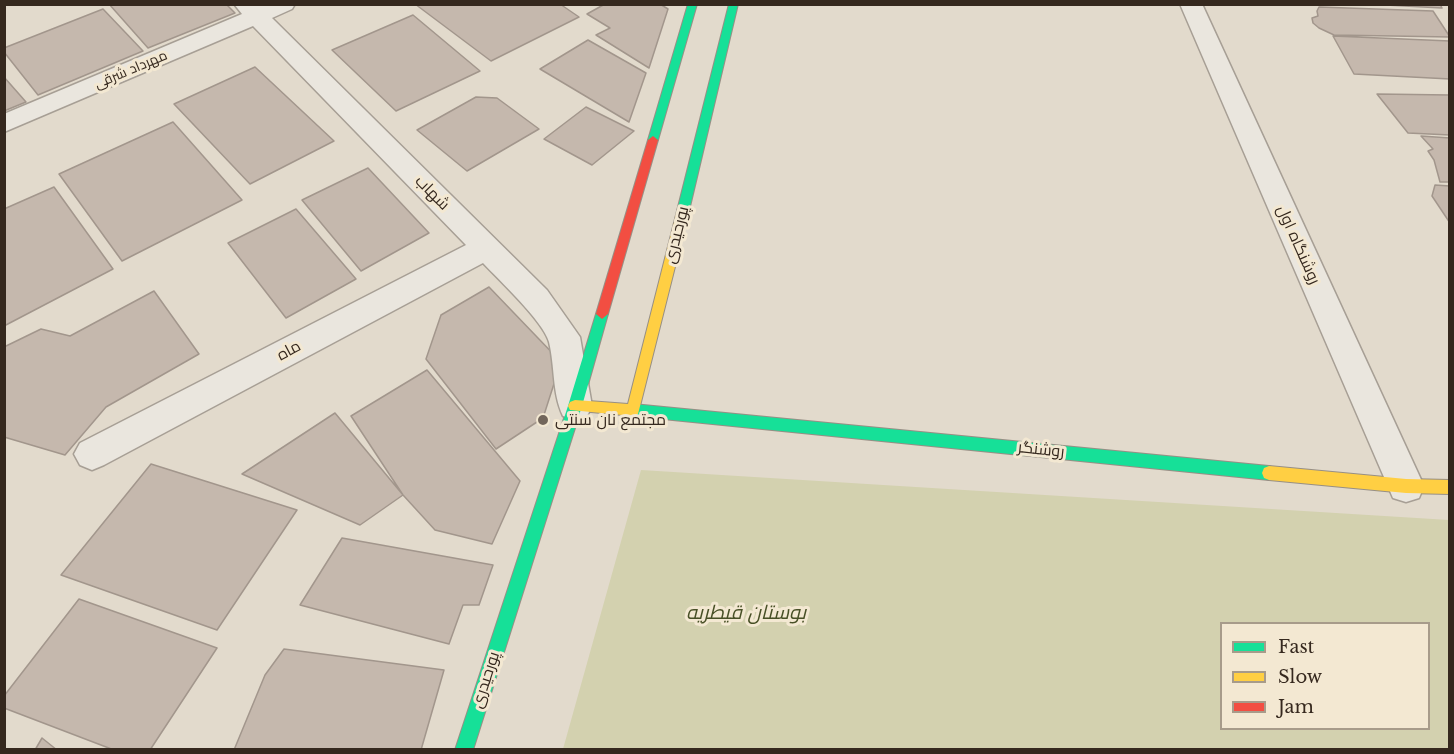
<!DOCTYPE html>
<html>
<head>
<meta charset="utf-8">
<style>
  body { margin:0 }
  #map { position:relative; width:1454px; height:754px; overflow:hidden; background:#e2dacc; font-family:"Libre Baskerville",serif }
  canvas { display:block }
  .frame { position:absolute; inset:0; border:6px solid #35281e; pointer-events:none }
  .legend { position:absolute; left:1220px; top:622px; width:210px; height:108px; box-sizing:border-box; background:#f3e8d2; border:2px solid #a79b8a; margin:0; padding:8px 10px; list-style:none; font-size:18px; color:#35281e }
  .legend li { display:flex; align-items:center; gap:12px; height:30px }
  .legend b { width:30px; border:2px solid #a79b8a }
</style>
</head>
<body>
<div id="map">
<canvas width="1454" height="754"></canvas>
<div class="frame"></div>
<ul class="legend">
<li><b style="height:8px;background:#16e098"></b>Fast</li>
<li><b style="height:8px;background:#ffcf43"></b>Slow</li>
<li><b style="height:8px;background:#f24e42"></b>Jam</li>
</ul>
</div>
<script>
const ctx = document.querySelector('canvas').getContext('2d');
ctx.lineJoin = 'round';
function fill(path, color) { ctx.fillStyle = color; ctx.fill(path, 'evenodd'); }
function stroke(path, color, width, dash) { ctx.strokeStyle = color; ctx.lineWidth = width; ctx.lineCap = dash ? 'butt' : 'round'; ctx.setLineDash(dash || []); ctx.stroke(path); }
function write(font, color, halo, rows, align = 'center') {
  ctx.font = font + ' "Libre Baskerville",Cairo,serif'; ctx.lineWidth = 6; ctx.setLineDash([]); ctx.textBaseline = 'middle'; ctx.strokeStyle = halo; ctx.fillStyle = color; for (const [text, x, y, turn = 0] of rows) {
    ctx.save(); ctx.translate(x, y); ctx.rotate((+turn || 0) * Math.PI / 180); ctx.textAlign = isNaN(turn) ? turn : align; if (halo) ctx.strokeText(text, 0, 0); ctx.fillText(text, 0, 0); ctx.restore();
  }
}
const green = new Path2D(`
  M 641,470 L 1449,520 L 1449,749 L 563,749 ZM 1222,624 L 1428,624 L 1428,728 L 1222,728 Z`);
const building = new Path2D(`
  M 109,4 L 226,4 L 235,13 L 148,48 Z
  M 415,4 L 560,4 L 579,17 L 491,61 Z
  M 605,4 L 660,4 L 668,9 L 649,68 L 596,35 L 610,28 L 587,14 Z
  M 1367,4 L 1440,4 L 1442,8 Z
  M 1319,7 L 1433,11 L 1450,37 L 1334,35 L 1319,28 L 1313,23 L 1312,18 L 1318,16 L 1317,11 Z
  M 103,9 L 143,51 L 38,95 L 4,52 L 4,48 Z
  M 413,15 L 480,71 L 396,111 L 332,50 Z
  M 1333,36 L 1450,41 L 1450,79 L 1354,74 Z
  M 588,40 L 646,73 L 629,122 L 540,69 Z
  M 255,67 L 334,141 L 250,184 L 174,104 Z
  M 4,77 L 26,102 L 4,111 Z
  M 1377,94 L 1450,95 L 1450,135 L 1408,133 Z
  M 476,97 L 497,98 L 539,129 L 467,171 L 417,130 Z
  M 586,107 L 634,131 L 592,165 L 544,139 Z
  M 173,122 L 242,200 L 122,261 L 59,174 Z
  M 1421,136 L 1450,138 L 1450,182 L 1440,182 L 1434,160 L 1428,151 L 1433,149 Z
  M 368,168 L 429,233 L 361,271 L 302,200 Z
  M 1435,185 L 1450,186 L 1450,223 L 1432,196 Z
  M 54,187 L 113,269 L 4,326 L 4,209 Z
  M 296,209 L 356,279 L 286,318 L 228,243 Z
  M 489,287 L 561,362 L 543,418 L 496,449 L 426,359 L 441,315 Z
  M 154,291 L 199,354 L 106,407 L 65,455 L 4,437 L 4,347 L 41,329 L 70,336 Z
  M 427,370 L 520,481 L 492,544 L 435,530 L 403,495 L 351,416 Z
  M 335,413 L 403,495 L 360,525 L 242,474 Z
  M 151,464 L 297,510 L 217,630 L 61,575 Z
  M 342,538 L 493,565 L 479,605 L 463,605 L 449,644 L 300,605 Z
  M 79,599 L 217,648 L 150,750 L 114,750 L 4,708 L 4,696 Z
  M 284,649 L 444,670 L 421,750 L 234,750 L 265,675 Z
  M 42,738 L 57,750 L 35,750 Z`);
const street = new Path2D(`
  M 234,4 L 295,4 L 292,9 L 272,18 L 547,290 L 580,337 L 592,406 L 587,416 L 575,420 L 563,416 C 552,393 555,367 549,342 C 543,321 499,280 483,263 L 104,465 L 92,470 L 80,465 L 74,454 L 80,443 L 466,245 L 253,26 L 4,132 L 4,114 L 242,14 Z
  M 1180,4 L 1202,4 L 1424,486 L 1419,498 L 1406,502 L 1393,498 Z`);
const fast = new Path2D(`
  M 688,4 L 697,4 L 658,140 L 653,144 L 648,140 Z
  M 729,4 L 738,4 L 688,215 L 682,219 L 676,215 Z
  M 602,309 L 608,314 L 582,406 L 473,750 L 455,750 L 568,406 L 596,314 Z
  M 633,404 L 1269,466 L 1274,468 L 1276,473 L 1274,478 L 1269,480 L 633,416 L 628,414 L 626,410 L 628,406 Z`);
const slow = new Path2D(`
  M 682,211 L 688,215 L 638,414 L 633,416 L 570,410 L 568,406 L 570,402 L 575,400 L 628,404 L 676,215 Z
  M 1269,466 L 1406,479 L 1450,480 L 1450,494 L 1406,493 L 1269,480 L 1264,478 L 1262,473 L 1264,468 Z`);
const jam = new Path2D(`
  M 653,136 L 658,140 L 608,314 L 602,319 L 596,314 L 648,140 Z`);
const markers = [
  [543,420,6,"#72665b"]
];
const farStreetnames = [
  ["مهرداد شرقی",131,70,-23]
];
const streetNames = [
  ["شهاب",432,193,45],
  ["پورحیدری",677,235,-76],
  ["روشنگاه اول",1298,245,66],
  ["ماه",289,351,-28],
  ["روشنگر",1041,450,6],
  ["پورحیدری",486,680,-72]
];
const poiNames = [
  ["مجتمع نان سنتی",555,420]
];
const nearParknames = [
  ["بوستان قیطریه",746,613]
];
fill(green, '#d3d1af');
fill(building, '#c5b8ad');
stroke(building, '#a2968c', 1.5);
stroke(street, '#a79f95', 3);
stroke(fast, '#978f85', 2);
stroke(slow, '#978f85', 2);
stroke(jam, '#978f85', 2);
fill(street, '#eae6de');
fill(fast, '#16e098');
fill(slow, '#ffcf43');
fill(jam, '#f24e42');
for (const [x, y, r, color] of markers) { const dot = new Path2D(); dot.arc(x, y, r, 0, 2 * Math.PI); ctx.fillStyle = color; ctx.fill(dot); stroke(dot, '#f3e8d2', 2); }
write('14px', '#35281e', '#f3e8d2', farStreetnames);
write('16px', '#35281e', '#f3e8d2', streetNames);
write('16px', '#35281e', '#f3e8d2', poiNames, 'left');
write('italic 20px', '#485026', '#f3e8d2', nearParknames);
</script>
</body>
</html>
